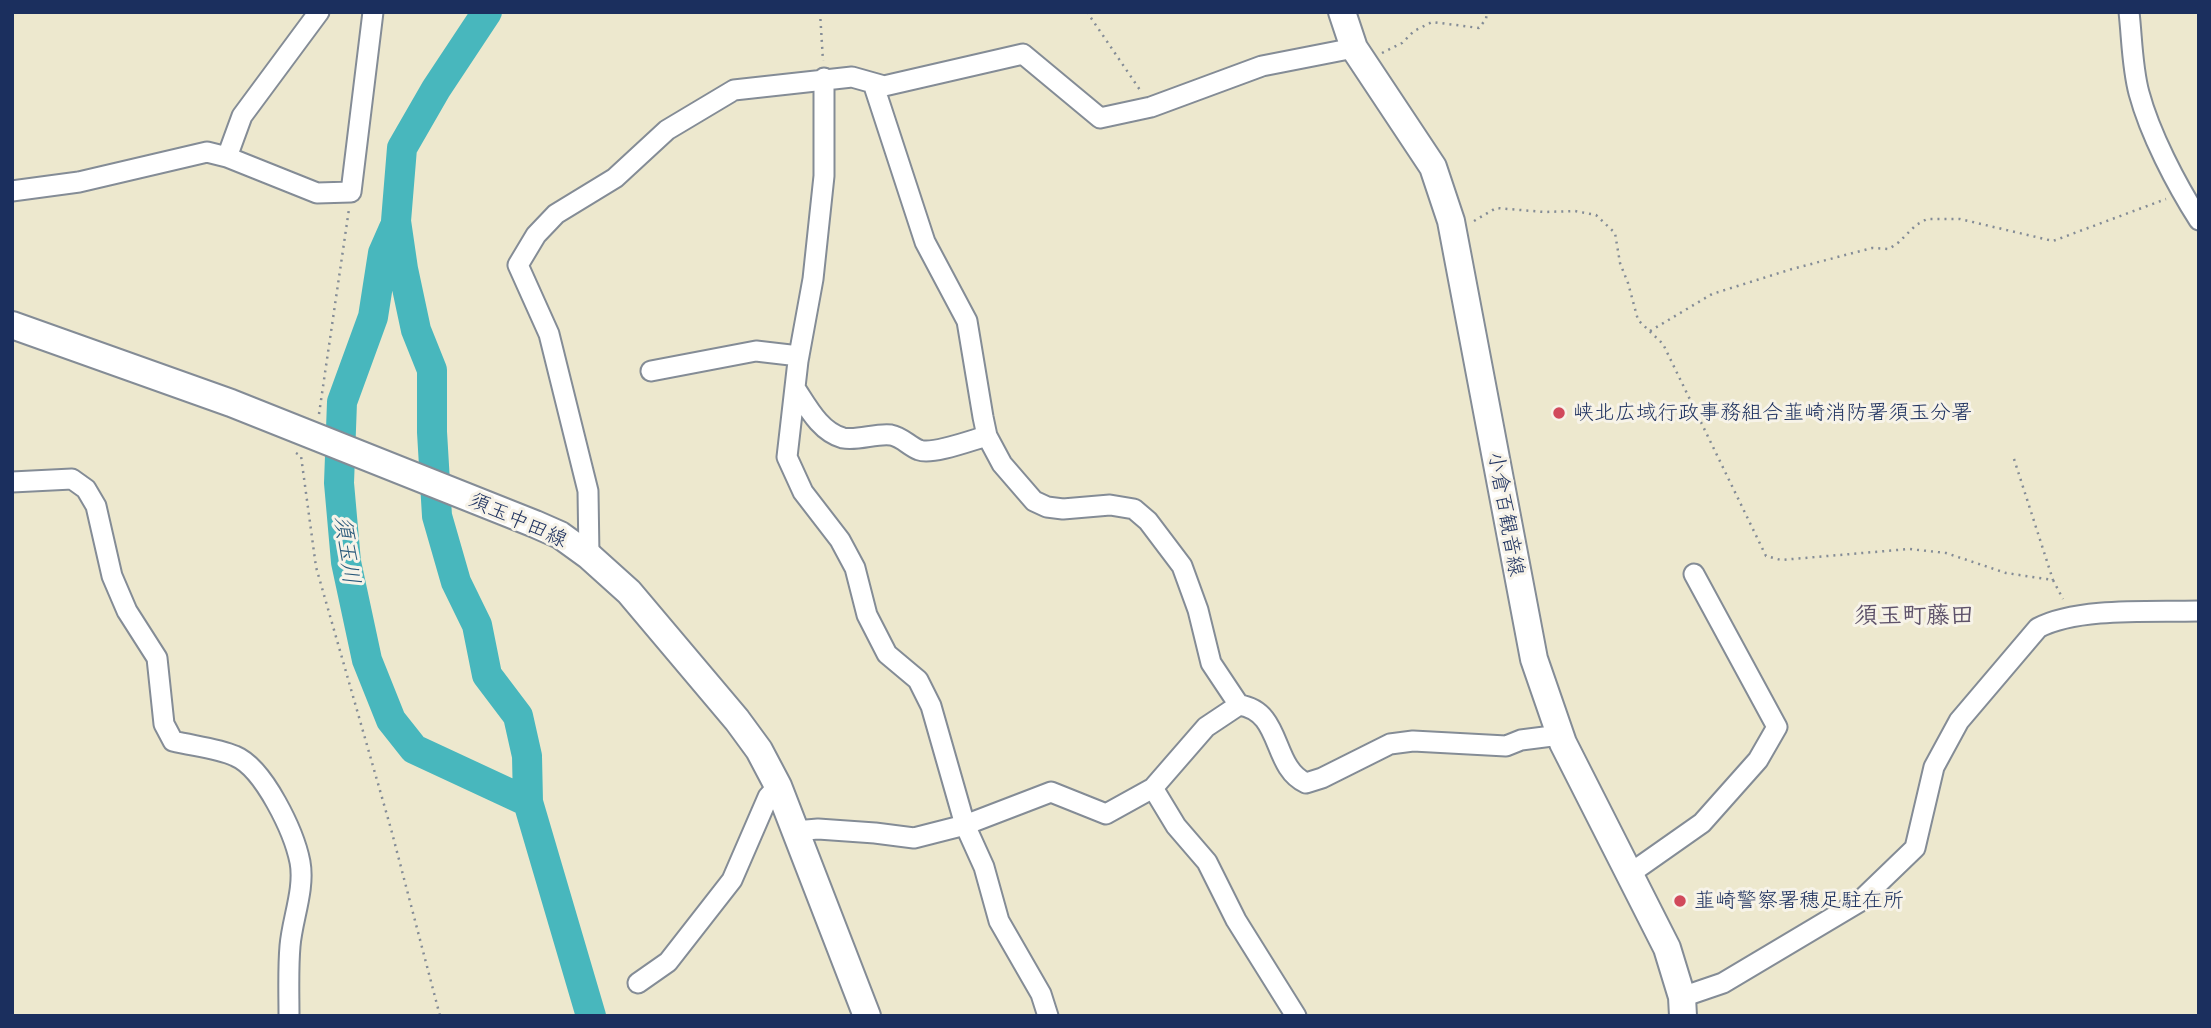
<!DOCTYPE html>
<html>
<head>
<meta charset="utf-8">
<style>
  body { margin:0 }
  #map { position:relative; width:2211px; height:1028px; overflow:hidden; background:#ede8ce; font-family:Mali,sans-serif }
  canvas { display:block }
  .frame { position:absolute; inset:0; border:14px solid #1b2f5e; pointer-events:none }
</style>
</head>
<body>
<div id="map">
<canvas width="2211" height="1028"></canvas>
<div class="frame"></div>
</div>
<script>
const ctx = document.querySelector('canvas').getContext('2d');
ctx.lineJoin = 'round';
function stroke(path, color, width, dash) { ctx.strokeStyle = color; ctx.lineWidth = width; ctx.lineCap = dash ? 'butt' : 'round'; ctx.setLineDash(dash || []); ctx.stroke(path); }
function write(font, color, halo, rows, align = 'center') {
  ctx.font = font + ' Mali,"Klee One",sans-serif'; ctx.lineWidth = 6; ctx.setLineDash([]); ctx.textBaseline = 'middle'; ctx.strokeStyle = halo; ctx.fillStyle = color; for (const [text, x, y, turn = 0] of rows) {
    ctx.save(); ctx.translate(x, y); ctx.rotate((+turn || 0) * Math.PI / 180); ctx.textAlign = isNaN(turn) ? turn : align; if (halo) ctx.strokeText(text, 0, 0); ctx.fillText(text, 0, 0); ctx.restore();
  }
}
const river = new Path2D(`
  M 487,12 L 436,89 L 402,148 L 396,221 L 403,269 L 416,330 L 432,370 L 432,432 L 437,516 L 456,582 L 477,625 L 487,675 L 518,716 L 527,756 L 528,802 L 591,1016
  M 394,228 L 383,253 L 373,317 L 342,402 L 339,483 L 346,562 L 367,660 L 391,720 L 414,749 L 528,802`);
const path = new Path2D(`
  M 820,12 L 823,61
  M 1087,12 L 1140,90
  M 1382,53 L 1402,43 L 1414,31 L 1432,22 L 1479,28 L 1486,19 L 1487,12
  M 1474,221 L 1496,208 L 1544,212 L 1575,211 L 1596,215 L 1615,233 L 1620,263 L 1628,283 L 1638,320 L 1663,344 L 1766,556 L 1781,560 L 1909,549 L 1946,553 L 2006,573 L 2053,580 L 2063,599
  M 1650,331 L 1712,294 L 1792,269 L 1872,248 L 1889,249 L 1899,242 L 1916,225 L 1927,219 L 1960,219 L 2053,241 L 2166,199
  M 319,414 L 349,209
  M 296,453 L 301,456 L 316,567 L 391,829 L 440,1016
  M 2014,459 L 2053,580`);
const minor = new Path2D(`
  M 2129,12 C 2132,38 2132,67 2139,93 C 2150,134 2176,184 2199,220
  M 824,78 L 824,176 L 813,279 L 798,361 L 787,457 L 803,492 L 840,540 L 855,568 L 867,615 L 887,654 L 918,680 L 931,706 L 965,825 L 984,867 L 999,921 L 1041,994 L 1048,1016
  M 873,83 L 925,242 L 967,321 L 983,417 L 987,436 L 1002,464 L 1034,501 L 1047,507 L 1063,509 L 1110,505 L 1134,509 L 1148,521 L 1182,566 L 1198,610 L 1211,663 L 1239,705 C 1283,711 1271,767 1306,783 L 1322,778 L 1390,744 L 1413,741 L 1506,746 L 1521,740 L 1560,735
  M 227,157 L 242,116 L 319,12
  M 12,191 L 79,182 L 207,152 L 227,157 L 317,193 L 351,192 L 373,12
  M 651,371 L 756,351 L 799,356
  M 795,388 C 807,406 820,432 843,438 C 858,441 876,433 891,435 C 902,437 909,446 919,450 C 933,455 972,440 987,436
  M 12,482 L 72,479 L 86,489 L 96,506 L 112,576 L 127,611 L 157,658 L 164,724 L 173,741 C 193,746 217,748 235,756 C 264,768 294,832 300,862 C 305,889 292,920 290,946 C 288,969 289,993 289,1016
  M 589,556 L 588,491 L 549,334 L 518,265 L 536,235 L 556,214 L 615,178 L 667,130 L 734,90 L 852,77 L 884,86 L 1023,54 L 1100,118 L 1151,107 L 1262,66 L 1354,48
  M 1153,788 L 1176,826 L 1207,862 L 1236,920 L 1296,1016
  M 795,831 L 818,829 L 875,833 L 914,838 L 965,825 L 1051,792 L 1106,814 L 1153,788 L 1206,727 L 1239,705
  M 1628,875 L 1702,823 L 1758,760 L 1777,727 L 1694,574
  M 638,983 L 668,962 L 732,880 L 768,797 L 778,786
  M 1682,997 L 1723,983 L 1859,902 L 1915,848 L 1934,767 L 1959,721 L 2038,628 C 2077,607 2154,612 2199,611`);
const major = new Path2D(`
  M 1342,12 L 1354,48 L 1433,167 L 1451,221 L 1534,659 L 1563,743 L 1667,948 L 1682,997 L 1683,1016
  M 12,325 L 231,403 L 535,524 L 560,535 L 589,556 L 629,592 L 737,720 L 759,750 L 778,786 L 867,1016`);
const markers = [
  [1559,413,7,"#d1495b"],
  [1680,901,7,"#d1495b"]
];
const poiNames = [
  ["峡北広域行政事務組合韮崎消防署須玉分署",1573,413],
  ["韮崎警察署穂足駐在所",1694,901]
];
const streetNames = [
  ["小倉百観音線",1506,514,80],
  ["須玉中田線",518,520,24]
];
const waterNames = [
  ["須玉川",347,550,82]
];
const quarterNames = [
  ["須玉町藤田",1914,616]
];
stroke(river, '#48b7bd', 30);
stroke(minor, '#848c96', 23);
stroke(major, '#848c96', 30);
stroke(path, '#848c96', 2.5, [2, 5]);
stroke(minor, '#fff', 19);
stroke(major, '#fff', 26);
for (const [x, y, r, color] of markers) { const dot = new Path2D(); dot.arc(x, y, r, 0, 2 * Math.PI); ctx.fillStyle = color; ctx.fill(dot); stroke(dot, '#f7f3e8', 2.5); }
write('21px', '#1b2f5e', '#f7f3e8', poiNames, 'left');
write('21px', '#1b2f5e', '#f7f3e8', streetNames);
write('italic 23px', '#28587a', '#f7f3e8', waterNames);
write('bold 24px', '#5e526a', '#f7f3e8', quarterNames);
</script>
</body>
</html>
